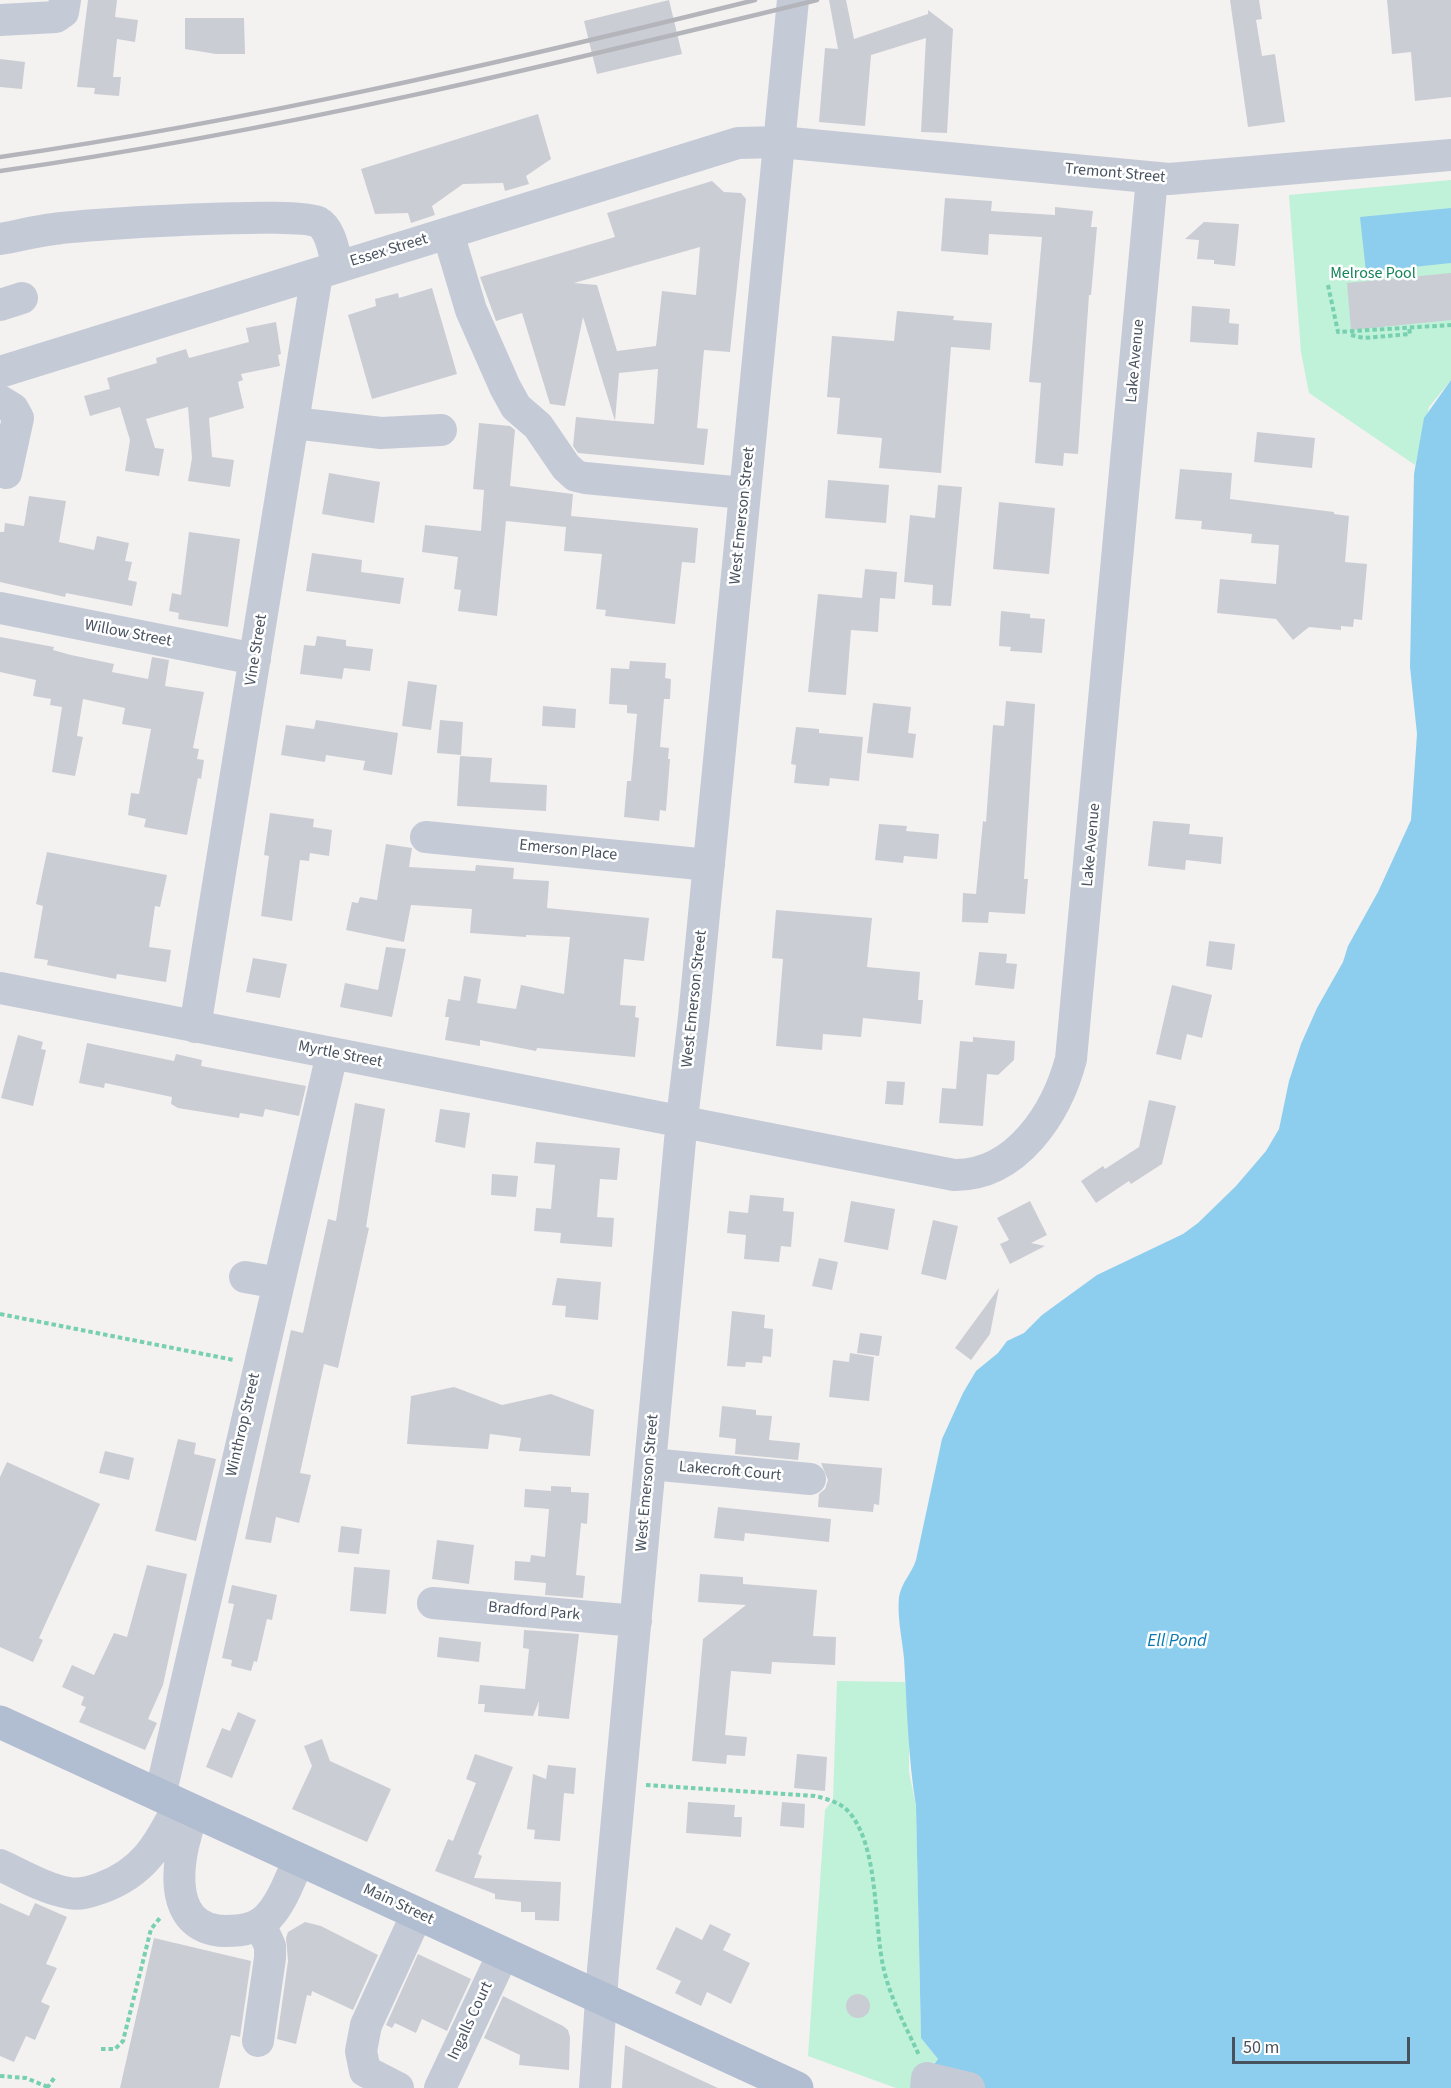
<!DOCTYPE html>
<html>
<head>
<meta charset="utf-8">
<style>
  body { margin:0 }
  #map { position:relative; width:1451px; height:2088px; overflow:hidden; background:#f4f1f1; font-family:"Source Sans 3",sans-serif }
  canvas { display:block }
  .scale { position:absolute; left:1232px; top:2037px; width:178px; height:27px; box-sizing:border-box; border:3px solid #48525f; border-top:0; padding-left:8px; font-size:18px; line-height:21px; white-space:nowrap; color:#48525f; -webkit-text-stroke:4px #fff; paint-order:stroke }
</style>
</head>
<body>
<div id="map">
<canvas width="1451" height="2088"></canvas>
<div class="scale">50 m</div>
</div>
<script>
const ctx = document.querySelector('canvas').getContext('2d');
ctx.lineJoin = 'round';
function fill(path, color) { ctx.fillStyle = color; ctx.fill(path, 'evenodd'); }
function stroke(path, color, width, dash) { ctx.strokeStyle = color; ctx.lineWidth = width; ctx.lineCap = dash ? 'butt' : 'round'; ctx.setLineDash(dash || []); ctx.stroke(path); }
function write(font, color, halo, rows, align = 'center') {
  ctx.font = font + ' "Source Sans 3",sans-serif'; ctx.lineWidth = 5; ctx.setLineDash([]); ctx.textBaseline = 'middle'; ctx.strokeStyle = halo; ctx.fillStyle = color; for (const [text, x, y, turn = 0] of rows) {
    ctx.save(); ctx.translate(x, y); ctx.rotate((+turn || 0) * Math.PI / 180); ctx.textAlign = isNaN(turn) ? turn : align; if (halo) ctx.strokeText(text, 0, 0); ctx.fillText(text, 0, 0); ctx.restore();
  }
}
const green = new Path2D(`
  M 1451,180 L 1451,380 L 1429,407 L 1415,465 L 1309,393 L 1301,352 L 1289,195 Z
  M 837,1681 L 905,1682 L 909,1727 L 909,1772 L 916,1806 L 921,2038 L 938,2059 L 930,2069 C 957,2066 962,2073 982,2088 L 896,2088 L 808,2056 L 825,1810 L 833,1800 Z`);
const water = new Path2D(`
  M 1451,208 L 1451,263 L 1366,272 L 1360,217 Z
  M 1451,380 L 1451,2088 L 982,2088 L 959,2070 L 948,2067 L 941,2075 L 930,2070 L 938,2059 L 921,2038 L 916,1806 C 908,1757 907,1707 904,1658 C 902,1638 897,1617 899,1597 C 901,1583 912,1573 916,1560 L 942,1439 L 963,1393 L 976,1371 L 998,1353 L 1007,1341 L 1024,1333 L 1042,1315 L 1097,1275 L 1183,1234 L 1198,1223 L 1236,1186 L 1266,1151 L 1279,1129 L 1289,1081 L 1301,1044 L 1317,1008 L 1343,962 L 1348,946 L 1378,892 L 1411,820 L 1417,734 L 1410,667 L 1414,474 L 1424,418 Z`);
const building = new Path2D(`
  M 88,0 L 117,0 L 115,17 L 138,20 L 135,42 L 117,39 L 113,77 L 121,77 L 119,96 L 94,94 L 95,88 L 77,87 Z
  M 669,0 L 682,54 L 597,74 L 584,21 Z
  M 829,0 L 846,0 L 854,39 L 928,14 L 928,10 L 953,29 L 947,133 L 921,132 L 926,38 L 871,55 L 865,126 L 819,122 L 825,48 L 838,49 Z
  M 1230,0 L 1259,0 L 1262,19 L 1256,20 L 1262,56 L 1275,54 L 1285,122 L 1248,127 Z
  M 1387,0 L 1451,0 L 1451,97 L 1415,101 L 1411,52 L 1392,54 Z
  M 185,18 L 244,18 L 245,54 L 216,54 L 185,49 Z
  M 0,59 L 25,62 L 22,89 L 0,87 Z
  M 538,114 L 551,159 L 526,176 L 529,184 L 505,191 L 503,183 L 463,184 L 432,206 L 435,215 L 411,223 L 408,213 L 375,214 L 361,169 Z
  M 712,181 L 724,192 L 741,193 L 746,199 L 730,352 L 704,350 L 697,428 L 708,429 L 704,465 L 578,453 L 573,446 L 576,417 L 615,421 L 583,317 L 565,406 L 550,404 L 522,313 L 496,321 L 480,277 L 615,237 L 607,213 ZM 700,247 L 696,295 L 662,291 L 656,346 L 617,351 L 597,285 L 574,283 ZM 658,369 L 654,424 L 615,421 L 619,373 Z
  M 945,198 L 992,201 L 991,211 L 1055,215 L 1055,207 L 1093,211 L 1091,227 L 1097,227 L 1091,295 L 1089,295 L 1078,454 L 1064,453 L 1063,466 L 1035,463 L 1041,383 L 1029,382 L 1042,237 L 989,234 L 988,255 L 941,251 Z
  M 1204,222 L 1239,224 L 1235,266 L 1214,264 L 1214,260 L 1197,259 L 1199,240 L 1185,239 Z
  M 1451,273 L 1451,320 L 1351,330 L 1347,283 Z
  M 432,288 L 457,374 L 372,399 L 348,315 L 376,306 L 375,299 L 398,293 L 399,298 Z
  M 1192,306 L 1230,309 L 1229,323 L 1239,324 L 1238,345 L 1190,342 Z
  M 897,311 L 954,316 L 953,320 L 992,323 L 990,350 L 951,347 L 941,473 L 879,468 L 882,438 L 837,434 L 840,398 L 827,397 L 832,336 L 894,341 Z
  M 276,322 L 281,354 L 278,355 L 280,366 L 241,374 L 243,380 L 238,382 L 244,408 L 209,418 L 212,457 L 234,460 L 230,487 L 188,481 L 192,458 L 188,407 L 146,419 L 155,448 L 164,449 L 159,476 L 125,471 L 130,440 L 120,407 L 90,416 L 84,396 L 110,389 L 107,378 L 157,363 L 156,358 L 186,349 L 189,358 L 249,342 L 246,328 Z
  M 479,423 L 510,426 L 515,430 L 510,486 L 573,494 L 571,516 L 698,528 L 695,563 L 682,562 L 675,624 L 605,616 L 606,610 L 596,609 L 602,554 L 564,551 L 566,527 L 506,521 L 497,616 L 458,611 L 461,590 L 454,589 L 458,557 L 422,552 L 425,525 L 481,531 L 484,490 L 473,489 Z
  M 1257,432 L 1315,438 L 1312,468 L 1254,462 Z
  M 1180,469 L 1232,473 L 1230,499 L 1334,512 L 1334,514 L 1349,516 L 1345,562 L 1367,564 L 1362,620 L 1354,619 L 1353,627 L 1341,626 L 1341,630 L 1309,627 L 1293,640 L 1276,619 L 1217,613 L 1220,579 L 1276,584 L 1279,545 L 1251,543 L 1252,534 L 1201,529 L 1202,521 L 1175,519 Z
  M 329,473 L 380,482 L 374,523 L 322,514 Z
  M 828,480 L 889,485 L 886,523 L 825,518 Z
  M 938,485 L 962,487 L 951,606 L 932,605 L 933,585 L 904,582 L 910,515 L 935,518 Z
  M 29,496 L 66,501 L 59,542 L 94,550 L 97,536 L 129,543 L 125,561 L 132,562 L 128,580 L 137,582 L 132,606 L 66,593 L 65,597 L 0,582 L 0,532 L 4,532 L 5,523 L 24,526 Z
  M 999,502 L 1055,508 L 1049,574 L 993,569 Z
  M 189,532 L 240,539 L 228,627 L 178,619 L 179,613 L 169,611 L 172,593 L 181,595 Z
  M 312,553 L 362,560 L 361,572 L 404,578 L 400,604 L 306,591 Z
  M 865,569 L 897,572 L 895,599 L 880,598 L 878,632 L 851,630 L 846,695 L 808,692 L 818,594 L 862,598 Z
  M 1001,611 L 1030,614 L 1030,618 L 1045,619 L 1042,653 L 1010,651 L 1011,647 L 999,646 Z
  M 317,636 L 346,640 L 346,646 L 373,649 L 370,671 L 344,668 L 342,679 L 300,674 L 304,645 L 315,646 Z
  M 0,637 L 54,647 L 53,650 L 71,655 L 114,664 L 112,672 L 148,679 L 152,657 L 169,660 L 165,686 L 204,692 L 193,748 L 199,749 L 197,759 L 204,760 L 201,779 L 198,778 L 187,835 L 144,827 L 146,819 L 128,815 L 131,793 L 139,794 L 151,729 L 122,724 L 125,708 L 83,699 L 77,736 L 83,737 L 75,776 L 52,772 L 62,707 L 50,705 L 51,699 L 33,696 L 36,680 L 0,672 Z
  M 630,661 L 666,663 L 665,678 L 671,679 L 670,699 L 664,699 L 660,747 L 669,748 L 668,759 L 670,759 L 666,811 L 660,810 L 659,821 L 624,817 L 627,781 L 631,781 L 637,714 L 627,713 L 627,705 L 609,704 L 611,668 L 629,669 Z
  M 408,681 L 437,685 L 431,730 L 402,726 Z
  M 1006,701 L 1035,704 L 1024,879 L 1028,879 L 1025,914 L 989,912 L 988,923 L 962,922 L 963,893 L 976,894 L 983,821 L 986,822 L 993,725 L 1004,726 Z
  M 873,703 L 911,707 L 908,733 L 916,734 L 913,758 L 867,753 Z
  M 543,706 L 576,709 L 575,728 L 542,726 Z
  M 316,720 L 398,733 L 392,775 L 363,770 L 365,761 L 326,755 L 325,762 L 281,755 L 286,725 L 314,729 Z
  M 440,720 L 463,722 L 461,755 L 437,753 Z
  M 796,727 L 819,729 L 819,733 L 863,737 L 859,781 L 830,778 L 829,786 L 794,783 L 796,765 L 791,764 Z
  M 460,756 L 492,758 L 490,782 L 547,785 L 546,811 L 457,806 Z
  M 270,813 L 314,819 L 313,827 L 332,830 L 329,856 L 310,853 L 309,861 L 300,860 L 292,921 L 261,916 L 269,856 L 264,855 Z
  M 1153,821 L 1190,824 L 1189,834 L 1223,837 L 1221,864 L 1186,860 L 1185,870 L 1148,866 Z
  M 879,824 L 907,826 L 906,831 L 939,834 L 937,859 L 904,856 L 903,863 L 875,860 Z
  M 386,844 L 412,848 L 409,867 L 475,871 L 476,865 L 514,868 L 513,879 L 549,881 L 547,908 L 649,918 L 644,961 L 624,959 L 620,1005 L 636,1006 L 635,1017 L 639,1018 L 635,1057 L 537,1048 L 536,1051 L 480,1040 L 480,1046 L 445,1040 L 449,1017 L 445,1017 L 448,999 L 460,1001 L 464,976 L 481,979 L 477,1003 L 516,1009 L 521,985 L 564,994 L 570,937 L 526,935 L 526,937 L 470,933 L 472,909 L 411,905 L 404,942 L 346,930 L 352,902 L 358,903 L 360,897 L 377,900 Z
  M 47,852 L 167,875 L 160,907 L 155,906 L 149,947 L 171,950 L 166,982 L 117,974 L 116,979 L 47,965 L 48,960 L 34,958 L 43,906 L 36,904 Z
  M 776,910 L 872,918 L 867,967 L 920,972 L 918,1000 L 923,1000 L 921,1024 L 863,1018 L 861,1037 L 823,1034 L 822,1050 L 776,1046 L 783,959 L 772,958 Z
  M 1209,941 L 1235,944 L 1232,970 L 1206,966 Z
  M 386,947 L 406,949 L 392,1017 L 340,1007 L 345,983 L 378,990 Z
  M 979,952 L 1007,954 L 1006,963 L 1017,964 L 1014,989 L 975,985 Z
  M 253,958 L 287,964 L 280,998 L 246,992 Z
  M 1172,985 L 1212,995 L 1202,1038 L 1187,1034 L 1181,1060 L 1156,1054 Z
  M 18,1035 L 43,1042 L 41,1049 L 46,1050 L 33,1106 L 1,1098 Z
  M 973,1037 L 1015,1041 L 1014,1060 L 998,1075 L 987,1074 L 983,1126 L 939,1123 L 942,1088 L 956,1089 L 960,1041 L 973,1042 Z
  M 87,1043 L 174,1061 L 176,1054 L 202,1060 L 201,1066 L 306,1086 L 299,1116 L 265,1109 L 263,1117 L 240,1113 L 239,1118 L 178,1108 L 171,1104 L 172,1097 L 105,1083 L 104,1088 L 79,1083 Z
  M 887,1081 L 905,1082 L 903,1105 L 885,1104 Z
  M 1149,1100 L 1176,1106 L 1162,1164 L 1131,1184 L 1129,1181 L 1096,1203 L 1081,1181 L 1103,1166 L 1105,1169 L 1139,1147 Z
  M 355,1103 L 385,1109 L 366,1227 L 369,1228 L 338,1368 L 324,1364 L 300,1473 L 311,1475 L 299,1523 L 276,1517 L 271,1543 L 245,1539 L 291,1330 L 303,1333 L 328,1219 L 336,1221 Z
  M 440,1109 L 470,1113 L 465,1148 L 435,1142 Z
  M 536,1142 L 620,1148 L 617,1180 L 600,1179 L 597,1217 L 614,1218 L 612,1247 L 560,1243 L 561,1233 L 534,1231 L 536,1208 L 551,1209 L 555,1165 L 534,1163 Z
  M 492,1174 L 518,1176 L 516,1197 L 491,1195 Z
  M 750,1195 L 784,1198 L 783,1211 L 794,1212 L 791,1247 L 781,1246 L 779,1262 L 744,1259 L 746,1235 L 727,1233 L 729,1211 L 748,1213 Z
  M 851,1201 L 895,1209 L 888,1250 L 844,1242 Z
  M 1030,1201 L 1047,1235 L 1031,1243 L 1045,1246 L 1010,1264 L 1000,1244 L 1009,1240 L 997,1218 Z
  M 933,1220 L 958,1226 L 946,1280 L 921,1274 Z
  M 819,1258 L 838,1262 L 832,1290 L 812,1286 Z
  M 557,1278 L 601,1282 L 598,1320 L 565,1317 L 566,1306 L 552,1305 Z
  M 999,1288 L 990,1334 L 971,1360 L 955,1348 Z
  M 732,1311 L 765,1315 L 764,1328 L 773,1329 L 771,1357 L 763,1356 L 762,1363 L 746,1362 L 745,1367 L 727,1366 Z
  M 860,1333 L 882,1336 L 879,1356 L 857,1353 Z
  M 850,1353 L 874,1357 L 869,1401 L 829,1397 L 833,1360 L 849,1362 Z
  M 454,1387 L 502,1405 L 551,1394 L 594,1410 L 590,1456 L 519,1451 L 521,1438 L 490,1434 L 488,1449 L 407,1444 L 411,1396 Z
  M 722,1406 L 756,1410 L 756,1415 L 772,1416 L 769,1440 L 800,1443 L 798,1460 L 735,1454 L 736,1439 L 719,1437 Z
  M 178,1439 L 196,1443 L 194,1454 L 216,1459 L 196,1541 L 155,1531 Z
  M 105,1451 L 134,1458 L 129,1480 L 99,1473 Z
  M 7,1462 L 100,1504 L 39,1638 L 43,1640 L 33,1662 L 0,1647 L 0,1477 Z
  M 821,1463 L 882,1468 L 879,1505 L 874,1504 L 873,1512 L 818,1507 L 819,1494 L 825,1489 L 828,1480 Z
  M 551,1486 L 571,1487 L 571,1492 L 589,1493 L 587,1524 L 581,1523 L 576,1575 L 585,1576 L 583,1598 L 545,1595 L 546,1583 L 514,1580 L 515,1561 L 530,1562 L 531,1555 L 545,1557 L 549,1509 L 524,1507 L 525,1489 L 551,1491 Z
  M 718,1507 L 831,1519 L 829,1542 L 745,1533 L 744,1541 L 714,1538 Z
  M 341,1526 L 362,1529 L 359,1554 L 338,1552 Z
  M 437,1540 L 474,1545 L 469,1584 L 432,1579 Z
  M 147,1565 L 187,1574 L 163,1685 L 148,1719 L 157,1723 L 145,1750 L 79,1722 L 86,1707 L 81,1705 L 84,1697 L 62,1687 L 72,1665 L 94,1675 L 114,1633 L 127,1637 Z
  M 354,1567 L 390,1570 L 386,1614 L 350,1611 Z
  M 700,1574 L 743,1577 L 743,1584 L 817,1590 L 813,1636 L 836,1637 L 835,1665 L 772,1662 L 771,1674 L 731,1671 L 725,1735 L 747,1737 L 745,1756 L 727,1755 L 726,1764 L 692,1761 L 703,1639 L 746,1605 L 698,1602 Z
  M 232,1585 L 277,1595 L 272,1620 L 267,1619 L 257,1662 L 254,1661 L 251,1671 L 231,1666 L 232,1660 L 222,1658 L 234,1604 L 228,1603 Z
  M 524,1630 L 579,1634 L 569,1719 L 538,1716 L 539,1701 L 533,1716 L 484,1712 L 485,1704 L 478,1704 L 480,1685 L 525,1689 L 529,1649 L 523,1648 Z
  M 439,1637 L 481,1642 L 479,1662 L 437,1657 Z
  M 238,1712 L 256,1720 L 232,1778 L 206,1767 L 222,1728 L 230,1731 Z
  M 322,1739 L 330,1761 L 391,1789 L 367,1842 L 292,1809 L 312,1766 L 304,1746 Z
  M 475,1754 L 513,1767 L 478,1854 L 482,1856 L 474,1878 L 561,1882 L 559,1921 L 535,1920 L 535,1912 L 521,1912 L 521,1902 L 495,1899 L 495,1894 L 435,1871 L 448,1839 L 453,1841 L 476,1783 L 466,1779 Z
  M 797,1754 L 827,1757 L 825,1791 L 794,1788 Z
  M 548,1765 L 576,1768 L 574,1794 L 564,1793 L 560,1841 L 534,1839 L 535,1830 L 527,1829 L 533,1774 L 546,1779 Z
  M 688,1802 L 735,1805 L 734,1817 L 742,1817 L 741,1837 L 686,1833 Z
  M 782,1802 L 805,1804 L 804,1828 L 780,1826 Z
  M 0,1903 L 29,1916 L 35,1903 L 67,1917 L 46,1964 L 57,1968 L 41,2002 L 50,2006 L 35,2040 L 26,2036 L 14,2062 L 0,2056 Z
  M 305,1922 L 321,1926 L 378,1955 L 353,2010 L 312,1991 L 311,1996 L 307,1995 L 296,2044 L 277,2039 L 288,1961 L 286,1938 L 288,1932 Z
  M 710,1924 L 731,1934 L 723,1950 L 750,1963 L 731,2004 L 707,1992 L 701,2006 L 675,1993 L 681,1981 L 656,1969 L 676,1927 L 702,1940 Z
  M 154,1938 L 251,1961 L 240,2037 L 231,2035 L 219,2088 L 120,2088 Z
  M 418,1954 L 471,1979 L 447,2031 L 422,2019 L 416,2033 L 395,2023 L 392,2028 L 386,2025 Z
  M846 2006a12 12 0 1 1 24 0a12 12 0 1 1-24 0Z
  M 503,1996 L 563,2026 L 568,2030 L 570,2037 L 569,2070 L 519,2065 L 520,2055 L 484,2038 Z
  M 625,2045 L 718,2088 L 622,2088 Z`);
const path = new Path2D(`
  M 1328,285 L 1338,332 L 1451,325
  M 1351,335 L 1364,338 L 1410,334 L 1409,328
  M 0,1314 L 234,1360
  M 646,1785 L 815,1796 C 827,1799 839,1802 848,1811 C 880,1846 873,1925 884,1970 C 891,2000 906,2027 919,2055
  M 101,2049 L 115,2049 L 123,2041 L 151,1929 L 160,1918
  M 0,2076 L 26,2078 L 48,2087
  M 47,2088 L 55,2077`);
const minor = new Path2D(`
  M 0,20 L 56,17 L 63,12 L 65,0
  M 448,233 L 471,310 L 505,387 L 516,407 L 538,426 L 566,467 L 576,476 L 585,478 L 744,493
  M 0,239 C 18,236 36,231 54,229 C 87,224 301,211 318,222 C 331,229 334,253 338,267
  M 0,305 L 22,298
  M 0,372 L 738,143 L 780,142 L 1169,179 L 1451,155
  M 0,401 L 13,409 L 18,418 L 6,473
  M 293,423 L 381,433 L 441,430
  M 0,608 L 255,659
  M 426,837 L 709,865
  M 0,988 L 954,1175 C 1017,1176 1057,1112 1071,1059 L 1152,178
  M 195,1027 L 317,274
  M 245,1277 L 279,1283
  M 650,1464 L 810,1479
  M 433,1603 L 636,1621
  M 160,1796 L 332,1054
  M 194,1811 C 178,1849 161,1930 226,1931 C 239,1931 255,1929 265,1920 C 281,1906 290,1879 299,1859
  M 0,1865 C 22,1875 45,1889 69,1893 C 80,1895 90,1892 101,1888 C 143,1873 159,1845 178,1807
  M 258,2041 L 270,1958 L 270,1946 L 260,1924
  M 398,2088 L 365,2071 L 361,2051 L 366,2025 L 417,1914
  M 440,2088 L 503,1954
  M 595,2088 L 603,1970 L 682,1119 L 694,1017 L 793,0
  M 926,2088 L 927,2078 L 969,2088`);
const major = new Path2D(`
  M 0,1722 L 797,2088`);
const rail = new Path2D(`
  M 0,157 C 255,120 505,62 755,0
  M 0,171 C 276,132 547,66 817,0`);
const streetNames = [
  ["Tremont Street",1115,174,5],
  ["Essex Street",389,251,-17],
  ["Lake Avenue",1136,361,-85],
  ["West Emerson Street",743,516,-84],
  ["Willow Street",128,634,11],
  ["Vine Street",257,650,-81],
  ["Lake Avenue",1092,845,-85],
  ["Emerson Place",568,851,6],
  ["West Emerson Street",695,999,-84],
  ["Myrtle Street",340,1055,11],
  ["Winthrop Street",244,1425,-77],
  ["Lakecroft Court",730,1472,5],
  ["West Emerson Street",648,1483,-85],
  ["Bradford Park",534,1612,5],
  ["Main Street",398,1905,25],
  ["Ingalls Court",471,2021,-65]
];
const parkNames = [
  ["Melrose Pool",1373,274]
];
const waterNames = [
  ["Ell Pond",1177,1642]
];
fill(green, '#c0f1d9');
fill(water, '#8dceee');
fill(building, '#cbcdd4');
stroke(path, '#77d0af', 4, [4.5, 3]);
stroke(minor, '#c5cbd6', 32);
stroke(major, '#b1bdd0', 33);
stroke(rail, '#b3b5bb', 4.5);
write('16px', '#48525f', '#fff', streetNames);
write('16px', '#16845a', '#fff', parkNames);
write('italic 18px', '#0a79b1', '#fff', waterNames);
</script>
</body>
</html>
